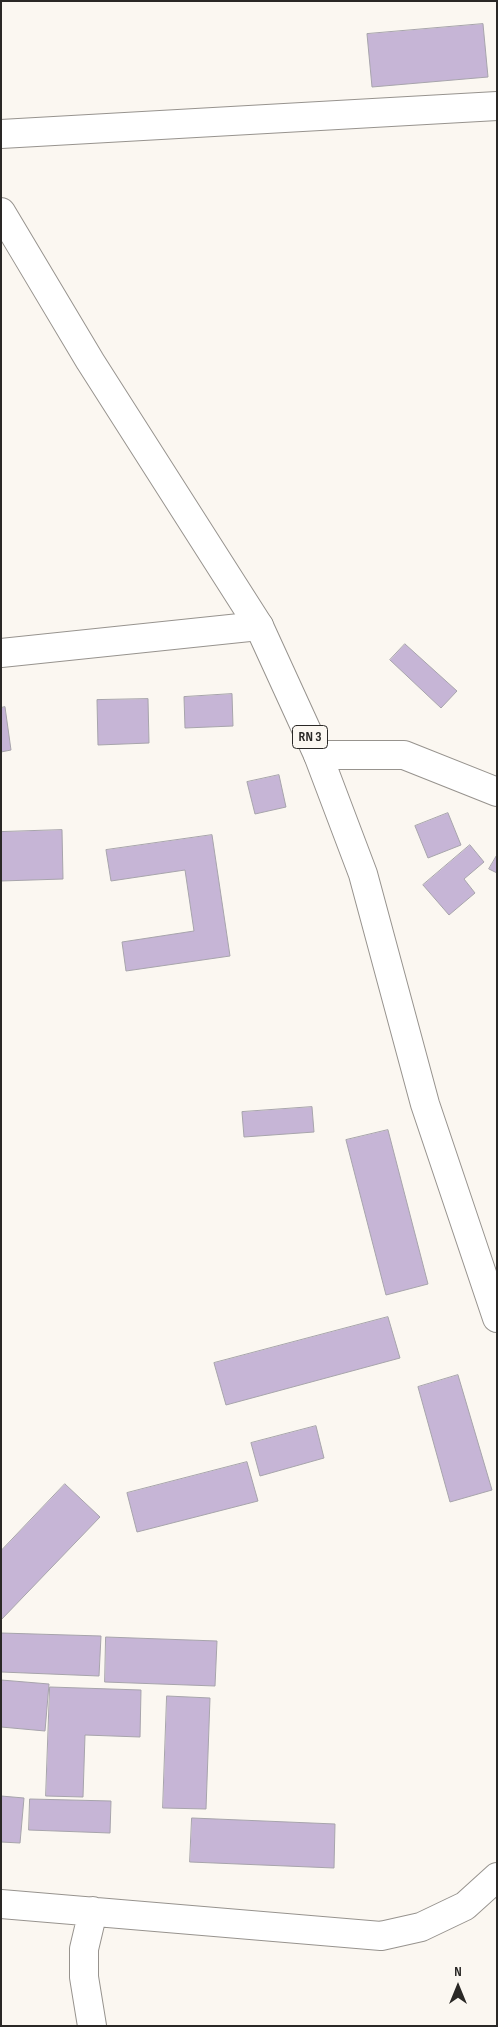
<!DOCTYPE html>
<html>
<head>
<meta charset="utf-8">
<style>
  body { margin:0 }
  #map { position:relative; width:498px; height:2027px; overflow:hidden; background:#fbf7f1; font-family:"Sofia Sans Condensed",sans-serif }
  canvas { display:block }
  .frame { position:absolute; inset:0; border:2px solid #2a2826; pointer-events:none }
  .north { position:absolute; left:433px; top:1962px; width:50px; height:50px; -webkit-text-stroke:4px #fbf7f1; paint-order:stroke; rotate:0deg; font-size:14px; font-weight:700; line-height:20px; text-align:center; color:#2a2826 }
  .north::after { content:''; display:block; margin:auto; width:18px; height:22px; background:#2a2826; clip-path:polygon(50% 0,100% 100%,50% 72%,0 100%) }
</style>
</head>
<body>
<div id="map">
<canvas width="498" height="2027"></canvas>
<div class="frame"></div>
<div class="north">N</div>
</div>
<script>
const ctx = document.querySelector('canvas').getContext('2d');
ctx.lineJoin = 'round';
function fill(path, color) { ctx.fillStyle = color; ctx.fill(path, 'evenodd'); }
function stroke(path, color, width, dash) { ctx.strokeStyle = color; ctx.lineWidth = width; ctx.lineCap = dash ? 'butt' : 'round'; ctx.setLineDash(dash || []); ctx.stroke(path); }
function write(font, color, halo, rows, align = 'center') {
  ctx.font = font + ' "Sofia Sans Condensed",sans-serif'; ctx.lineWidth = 5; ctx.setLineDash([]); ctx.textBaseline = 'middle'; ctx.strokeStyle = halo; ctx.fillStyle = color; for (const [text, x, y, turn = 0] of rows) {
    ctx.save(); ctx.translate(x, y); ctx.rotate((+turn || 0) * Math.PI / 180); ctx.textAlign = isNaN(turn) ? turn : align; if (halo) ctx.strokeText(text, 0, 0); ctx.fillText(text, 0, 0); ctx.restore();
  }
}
const building = new Path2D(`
  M 483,24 L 488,77 L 372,87 L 367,34 Z
  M 405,644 L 457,691 L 441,708 L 390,660 Z
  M 232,694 L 233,726 L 185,728 L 184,697 Z
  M 148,699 L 149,743 L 98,745 L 97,700 Z
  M 5,707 L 11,750 L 1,752 L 1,708 Z
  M 279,775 L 286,807 L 255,814 L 247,782 Z
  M 448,813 L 461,845 L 428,858 L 415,826 Z
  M 62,830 L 63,879 L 1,881 L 1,832 Z
  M 212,835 L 230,956 L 126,971 L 122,942 L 194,931 L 185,870 L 111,881 L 106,850 Z
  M 470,845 L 484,862 L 464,879 L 475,893 L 449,915 L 423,885 Z
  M 497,855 L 497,873 L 489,869 Z
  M 312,1107 L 314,1132 L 244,1137 L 242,1112 Z
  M 388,1130 L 428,1284 L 386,1295 L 346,1140 Z
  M 388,1317 L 400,1358 L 226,1405 L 214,1363 Z
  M 458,1375 L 492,1490 L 450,1502 L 418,1387 Z
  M 316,1426 L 324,1458 L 260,1476 L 251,1443 Z
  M 247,1462 L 258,1501 L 137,1532 L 127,1493 Z
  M 65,1484 L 100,1517 L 1,1620 L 1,1551 Z
  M 1,1633 L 101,1636 L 99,1676 L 1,1672 Z
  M 106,1637 L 217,1641 L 215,1686 L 105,1682 Z
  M 1,1680 L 49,1684 L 45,1731 L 1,1727 Z
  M 50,1687 L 141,1690 L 140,1737 L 85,1735 L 83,1797 L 46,1796 Z
  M 167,1696 L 210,1698 L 206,1809 L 163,1808 Z
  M 1,1796 L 24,1798 L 20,1843 L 1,1842 Z
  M 30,1799 L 111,1801 L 110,1833 L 29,1830 Z
  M 192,1818 L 335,1824 L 334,1868 L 190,1862 Z`);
const minor = new Path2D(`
  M 1,653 L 259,626
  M 318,755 L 404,755 L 497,792
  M 1,1904 L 381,1936 L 421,1927 L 465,1906 L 497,1877
  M 92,2026 L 84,1977 L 84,1949 L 93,1911`);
const major = new Path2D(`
  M 1,134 L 497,106`);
const highway = new Path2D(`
  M 1,212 L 90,361 L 259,626 L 318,755 L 363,874 L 425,1104 L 497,1318`);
const shields = [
  [310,737,35]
];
const shieldNames = [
  ["RN 3",310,737]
];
fill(building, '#c6b5d6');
stroke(building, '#a7a4ab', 1);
stroke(minor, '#97938e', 30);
stroke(major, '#97938e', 30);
stroke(highway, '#97938e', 30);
stroke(minor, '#fff', 28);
stroke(major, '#fff', 28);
stroke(highway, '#fff', 28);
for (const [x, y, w] of shields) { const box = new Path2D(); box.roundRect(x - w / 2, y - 11.5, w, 23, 4); ctx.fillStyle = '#fbf7f1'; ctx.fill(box); stroke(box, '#2a2826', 1); }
write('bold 14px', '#2a2826', null, shieldNames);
</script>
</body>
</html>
